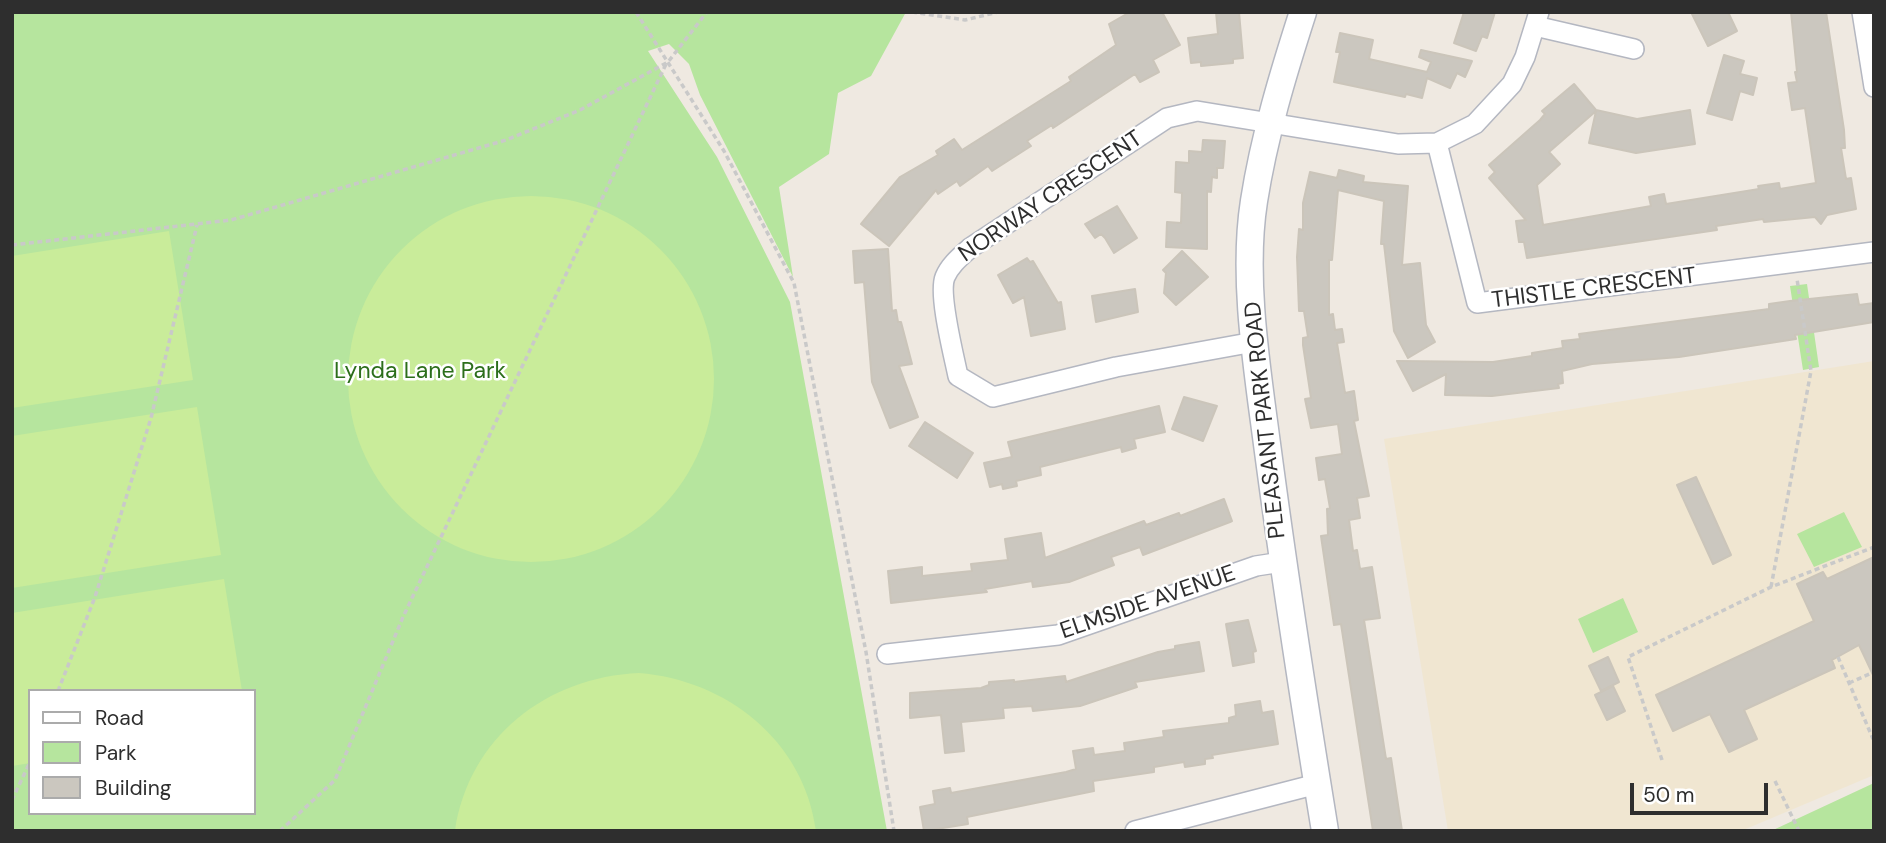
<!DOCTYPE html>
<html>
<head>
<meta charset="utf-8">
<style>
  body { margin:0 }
  #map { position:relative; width:1886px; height:843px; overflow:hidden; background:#efe9e1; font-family:"DM Sans",sans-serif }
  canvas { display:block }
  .frame { position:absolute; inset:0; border:14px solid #2e2e2e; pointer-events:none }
  .legend { position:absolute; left:28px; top:689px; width:228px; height:126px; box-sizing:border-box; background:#fff; border:2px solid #ababab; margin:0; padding:9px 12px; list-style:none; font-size:21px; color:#2e2e2e }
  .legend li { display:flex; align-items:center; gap:14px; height:35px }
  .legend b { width:35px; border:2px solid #ababab }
  .scale { position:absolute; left:1630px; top:783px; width:138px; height:32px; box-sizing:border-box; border:4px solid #2e2e2e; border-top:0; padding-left:9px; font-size:21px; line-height:24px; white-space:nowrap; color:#2e2e2e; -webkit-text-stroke:5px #fff; paint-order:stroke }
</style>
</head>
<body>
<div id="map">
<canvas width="1886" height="843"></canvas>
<div class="frame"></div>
<ul class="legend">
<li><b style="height:9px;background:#fff"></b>Road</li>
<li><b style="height:19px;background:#b6e59e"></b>Park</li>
<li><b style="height:19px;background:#cbc7bf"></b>Building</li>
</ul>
<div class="scale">50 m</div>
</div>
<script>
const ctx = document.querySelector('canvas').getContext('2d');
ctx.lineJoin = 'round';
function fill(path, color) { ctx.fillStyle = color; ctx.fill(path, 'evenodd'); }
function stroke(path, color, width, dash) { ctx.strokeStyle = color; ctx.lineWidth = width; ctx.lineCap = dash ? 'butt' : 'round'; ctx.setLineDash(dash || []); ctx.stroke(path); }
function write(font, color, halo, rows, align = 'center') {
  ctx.font = font + ' "DM Sans",sans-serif'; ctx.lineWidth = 5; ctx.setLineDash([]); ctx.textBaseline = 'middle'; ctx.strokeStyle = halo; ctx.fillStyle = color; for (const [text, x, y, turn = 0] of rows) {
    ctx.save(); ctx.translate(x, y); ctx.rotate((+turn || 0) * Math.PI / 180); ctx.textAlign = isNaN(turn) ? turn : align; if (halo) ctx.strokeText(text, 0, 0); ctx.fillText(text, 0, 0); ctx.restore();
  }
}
const education = new Path2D(`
  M 1874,361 L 1874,775 L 1741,831 L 1448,831 L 1384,439 Z`);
const green = new Path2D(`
  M 12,12 L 906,12 L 871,76 L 838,93 L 829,154 L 779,187 L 793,277 L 700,95 L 689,64 L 669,44 L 648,51 L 717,157 L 790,302 L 887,831 L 12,831 ZM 30,691 L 254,691 L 254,813 L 30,813 Z
  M 1807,284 L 1819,367 L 1803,370 L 1790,286 Z
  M 1844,512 L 1862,547 L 1814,567 L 1797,534 Z
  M 1623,598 L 1638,632 L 1593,653 L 1578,619 Z
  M 1874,783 L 1874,831 L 1771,831 Z`);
const pitch = new Path2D(`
  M348 379a183 183 0 1 1 366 0a183 183 0 1 1-366 0Z
  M 169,231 L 193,380 L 12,408 L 12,256 Z
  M 197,407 L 221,555 L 12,588 L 12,436 Z
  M 224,579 L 242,691 L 30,691 L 30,763 L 12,766 L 12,613 Z
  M 639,673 C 726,680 804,740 816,831 L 455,831 C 469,737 547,677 639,673 Z`);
const building = new Path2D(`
  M 1130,12 L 1162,12 L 1180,45 L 1153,60 L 1159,72 L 1140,82 L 1135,74 L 1053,128 L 1052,125 L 1027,141 L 1031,146 L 992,171 L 988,166 L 960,186 L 957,181 L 938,194 L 936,190 L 889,246 L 861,224 L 900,177 L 938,155 L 936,151 L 954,139 L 962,150 L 1071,81 L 1069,77 L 1116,45 L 1109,24 Z
  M 1216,12 L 1239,12 L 1243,58 L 1233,59 L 1233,63 L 1201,66 L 1201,62 L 1191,63 L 1188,38 L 1218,34 Z
  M 1464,12 L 1495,12 L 1487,38 L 1482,36 L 1476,51 L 1454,43 Z
  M 1691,12 L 1728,12 L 1737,31 L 1708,46 Z
  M 1791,12 L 1826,12 L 1844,130 L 1845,148 L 1841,148 L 1846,179 L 1851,178 L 1856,209 L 1827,215 L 1821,224 L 1815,217 L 1764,222 L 1763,219 L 1716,226 L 1717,230 L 1527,258 L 1524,242 L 1519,242 L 1516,221 L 1526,220 L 1489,178 L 1495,172 L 1489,165 L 1540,120 L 1545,114 L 1542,111 L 1574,84 L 1596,110 L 1637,119 L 1690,110 L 1695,144 L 1636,153 L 1589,143 L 1596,111 L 1549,152 L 1560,164 L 1537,185 L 1543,225 L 1651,206 L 1649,197 L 1664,194 L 1666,204 L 1759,189 L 1758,186 L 1779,183 L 1780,189 L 1816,183 L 1805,108 L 1792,110 L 1788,83 L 1797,82 L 1795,72 L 1797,72 Z
  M 1340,33 L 1373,40 L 1369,59 L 1427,72 L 1431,62 L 1419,57 L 1421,50 L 1472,61 L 1465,77 L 1457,73 L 1450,88 L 1427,78 L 1422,98 L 1406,94 L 1405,97 L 1334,82 L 1340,52 L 1336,52 Z
  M 1724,55 L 1744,61 L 1740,74 L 1757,78 L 1753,95 L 1740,91 L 1732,120 L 1707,113 Z
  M 1203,140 L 1225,141 L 1223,168 L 1217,168 L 1217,178 L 1212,177 L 1211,192 L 1207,191 L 1207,249 L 1166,247 L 1167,222 L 1181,223 L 1182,193 L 1175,192 L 1176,162 L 1189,163 L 1189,151 L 1202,152 Z
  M 1339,170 L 1364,176 L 1363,182 L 1408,186 L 1402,265 L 1420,263 L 1426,325 L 1435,342 L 1408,358 L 1394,331 L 1384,244 L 1381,244 L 1384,201 L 1338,190 L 1332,260 L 1329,260 L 1329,315 L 1333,314 L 1335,330 L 1342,329 L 1344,342 L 1337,343 L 1345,393 L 1354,391 L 1358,420 L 1354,421 L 1369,496 L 1357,498 L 1360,518 L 1349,520 L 1353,551 L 1357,550 L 1360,569 L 1372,567 L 1380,618 L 1364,620 L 1386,759 L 1391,758 L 1402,831 L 1373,831 L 1341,624 L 1334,625 L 1321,536 L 1328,535 L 1327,509 L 1330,508 L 1325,479 L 1319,480 L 1316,458 L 1342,454 L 1338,424 L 1311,428 L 1305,399 L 1311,398 L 1303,345 L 1303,338 L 1308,337 L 1304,311 L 1299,311 L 1297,257 L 1299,229 L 1303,230 L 1303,203 L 1310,172 L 1337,178 Z
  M 1117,206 L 1137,238 L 1114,253 L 1105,238 L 1101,234 L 1095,238 L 1085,224 Z
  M 888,249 L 892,311 L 896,310 L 898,322 L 901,322 L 912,364 L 899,366 L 918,417 L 890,428 L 872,382 L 864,282 L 855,283 L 853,251 Z
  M 1182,251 L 1208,277 L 1176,305 L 1164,293 L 1166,273 L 1163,270 Z
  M 1027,258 L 1030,262 L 1033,261 L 1058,303 L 1061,302 L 1065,329 L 1031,336 L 1024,297 L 1013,303 L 998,275 Z
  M 1135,289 L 1138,312 L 1096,322 L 1092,296 Z
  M 1857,294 L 1859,305 L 1874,303 L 1874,322 L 1795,335 L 1796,339 L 1679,357 L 1592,364 L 1562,371 L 1563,383 L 1558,384 L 1559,388 L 1492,396 L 1445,395 L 1446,374 L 1413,391 L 1397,361 L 1493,362 L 1532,356 L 1532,353 L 1563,348 L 1562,341 L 1580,339 L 1579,334 L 1769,309 L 1769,304 L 1790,301 Z
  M 1184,397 L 1217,406 L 1203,441 L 1172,429 Z
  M 1159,406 L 1165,432 L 1134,439 L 1136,448 L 1122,452 L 1121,447 L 1040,467 L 1041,475 L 1016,481 L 1017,486 L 1003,489 L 1002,484 L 990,487 L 984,463 L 1012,457 L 1008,442 Z
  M 925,422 L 973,453 L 957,478 L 909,446 Z
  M 1696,477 L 1731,555 L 1713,564 L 1677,485 Z
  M 1224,499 L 1232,521 L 1230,522 L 1143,555 L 1140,547 L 1111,557 L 1114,565 L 1069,582 L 1033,587 L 1032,581 L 985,589 L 987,592 L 891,603 L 888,571 L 922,567 L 922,576 L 972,571 L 971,564 L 1008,560 L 1005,539 L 1041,533 L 1045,558 L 1144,521 L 1146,525 L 1179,513 L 1180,516 Z
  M 1874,557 L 1874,677 L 1859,645 L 1832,660 L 1835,668 L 1744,710 L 1757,739 L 1729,752 L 1710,714 L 1673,731 L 1656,695 L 1814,621 L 1797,584 L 1823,572 L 1827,579 Z
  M 1248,620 L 1256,651 L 1253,652 L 1254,662 L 1233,666 L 1226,624 Z
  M 1199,642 L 1204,671 L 1135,682 L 1137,687 L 1080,706 L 1033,711 L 1032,706 L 1003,708 L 1004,718 L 961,722 L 964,751 L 945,753 L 941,715 L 910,718 L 910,693 L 981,688 L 989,685 L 989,682 L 1014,680 L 1014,682 L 1065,676 L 1066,682 L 1158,652 L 1175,649 L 1175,646 Z
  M 1608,657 L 1619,682 L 1601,691 L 1589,666 Z
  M 1613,686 L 1625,711 L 1607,720 L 1595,695 Z
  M 1260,701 L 1262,713 L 1273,711 L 1278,744 L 1212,755 L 1213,758 L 1205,759 L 1205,764 L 1185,767 L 1184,762 L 1154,767 L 1154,772 L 1093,781 L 1094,791 L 967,817 L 968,824 L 924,831 L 920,807 L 935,804 L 933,791 L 950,788 L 951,793 L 1066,772 L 1076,769 L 1073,751 L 1093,748 L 1094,755 L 1125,751 L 1124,743 L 1164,737 L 1163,731 L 1229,723 L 1229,718 L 1236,716 L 1235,705 Z`);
const path = new Path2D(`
  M 636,12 L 724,151 L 794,283 L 866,652 L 894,831
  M 912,12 L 965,20 L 998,12
  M 12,245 L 231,220 L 506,140 L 580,110 L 668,62 L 707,12
  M 1771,587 L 1811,371 L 1797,279
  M 1838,657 L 1873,739
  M 1849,683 L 1874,672
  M 58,691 L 95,597 L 151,418 L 197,225
  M 1662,760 L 1628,657 L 1771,587 L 1874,547
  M 1775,781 L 1799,831
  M 12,800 L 30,762
  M 280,831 L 335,780 L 403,617 L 667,62`);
const street = new Path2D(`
  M 1862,12 L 1874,87
  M 1535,26 L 1634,49
  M 1437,143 L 1477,303 L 1874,252
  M 1254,342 L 1116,367 L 993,397 L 958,376 C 954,356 938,294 945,277 C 950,265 960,257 970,248 L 1167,118 L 1197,111 L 1398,144 L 1437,143 L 1475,124 L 1512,84 L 1525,57 L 1539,12
  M 887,654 L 1058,635 L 1256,566 L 1282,562
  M 1135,831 L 1317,784`);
const secondary = new Path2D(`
  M 1303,12 C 1283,74 1264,137 1254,201 C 1242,277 1257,368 1267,444 C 1284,573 1304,702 1325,831`);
const streetNames = [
  ["NORWAY CRESCENT",1051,197,-34],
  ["THISTLE CRESCENT",1594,289,-7],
  ["PLEASANT PARK ROAD",1266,420,-96],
  ["ELMSIDE AVENUE",1148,603,-19]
];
const parkNames = [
  ["Lynda Lane Park",420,372]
];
fill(education, '#f0e6d1');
fill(green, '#b6e59e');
fill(pitch, '#c9ec9a');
fill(building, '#cbc7bf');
stroke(building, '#cbc5ba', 2);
stroke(street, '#b4b7c1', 22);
stroke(secondary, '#b4b7c1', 29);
stroke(path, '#c9c9c9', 3.5, [5, 3.5]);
stroke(street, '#fff', 19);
stroke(secondary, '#fff', 26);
write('23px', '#2e2e2e', '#fff', streetNames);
write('23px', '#2c6e1b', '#fff', parkNames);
</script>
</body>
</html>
